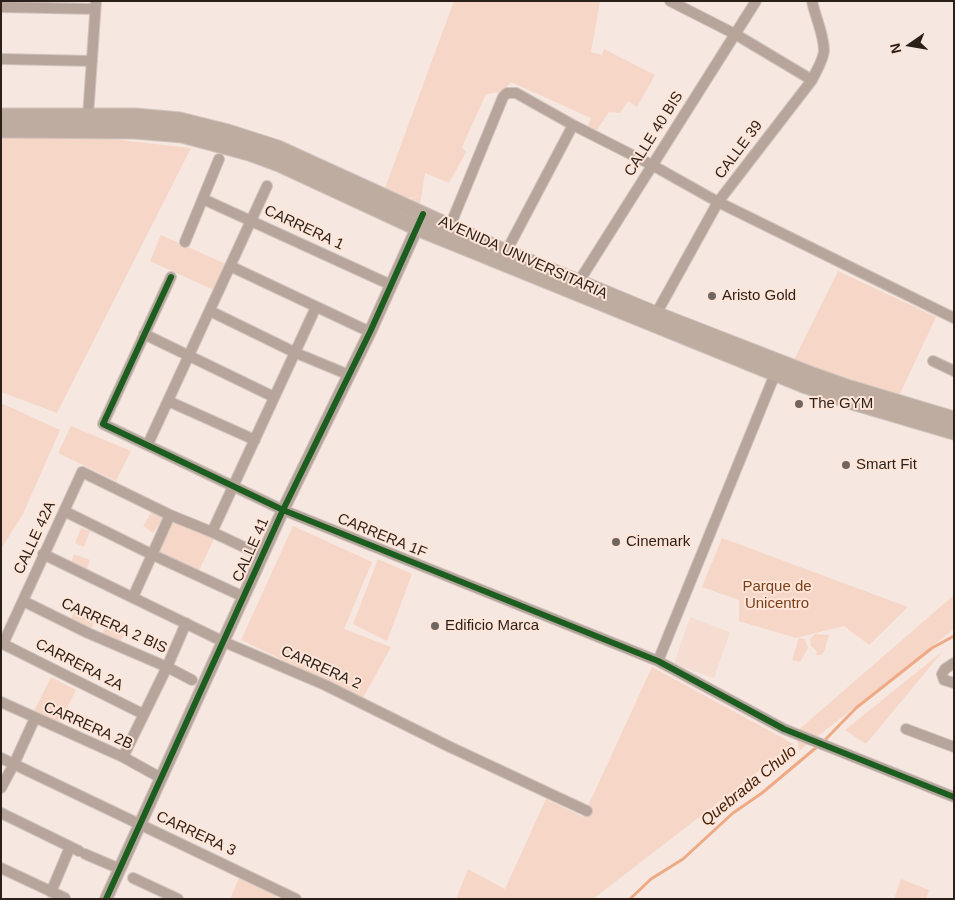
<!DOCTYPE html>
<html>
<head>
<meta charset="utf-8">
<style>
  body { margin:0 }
  #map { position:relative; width:955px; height:900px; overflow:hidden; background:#f6e8e1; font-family:Arial,sans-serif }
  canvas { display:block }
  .frame { position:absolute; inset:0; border:2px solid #2a1f19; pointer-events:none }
  .north { position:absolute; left:885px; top:20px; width:50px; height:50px; -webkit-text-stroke:4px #ffe5d8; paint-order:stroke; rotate:257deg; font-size:14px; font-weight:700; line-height:20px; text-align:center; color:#2a1f19 }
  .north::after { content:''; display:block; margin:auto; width:18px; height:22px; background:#2a1f19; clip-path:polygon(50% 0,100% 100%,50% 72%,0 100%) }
</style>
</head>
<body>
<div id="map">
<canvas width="955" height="900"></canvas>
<div class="frame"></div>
<div class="north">N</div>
</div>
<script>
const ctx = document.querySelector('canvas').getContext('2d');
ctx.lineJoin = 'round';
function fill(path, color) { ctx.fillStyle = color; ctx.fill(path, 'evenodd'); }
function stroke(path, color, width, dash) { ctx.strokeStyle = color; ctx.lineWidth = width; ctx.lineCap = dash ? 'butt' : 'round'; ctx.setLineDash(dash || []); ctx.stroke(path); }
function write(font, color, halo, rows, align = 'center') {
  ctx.font = font + ' Arial,sans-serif'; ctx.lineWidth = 4; ctx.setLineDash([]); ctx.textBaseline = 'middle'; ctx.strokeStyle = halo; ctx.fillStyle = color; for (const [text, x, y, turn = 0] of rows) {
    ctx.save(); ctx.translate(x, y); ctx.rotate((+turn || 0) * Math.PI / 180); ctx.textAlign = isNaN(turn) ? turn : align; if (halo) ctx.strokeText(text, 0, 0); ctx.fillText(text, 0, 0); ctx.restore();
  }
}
const built = new Path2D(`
  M 690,617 L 730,632 L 714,678 L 674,664 Z`);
const green = new Path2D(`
  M 454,1 L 600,1 L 591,52 L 602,55 L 604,49 L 655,75 L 637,107 L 628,101 L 620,113 L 609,112 L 597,130 L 588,127 L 591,118 L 511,82 L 502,92 L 486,94 L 462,147 L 466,152 L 449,183 L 425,173 L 420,205 L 408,199 L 420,196 L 406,198 L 385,188 Z
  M 1,135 L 111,139 L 191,148 L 57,413 L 1,392 Z
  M 161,235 L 228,265 L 216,291 L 150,261 Z
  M 838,271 L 936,317 L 900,394 L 834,375 L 793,362 Z
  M 1,403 L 60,430 L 23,514 L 1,549 Z
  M 71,426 L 131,451 L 116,481 L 58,453 Z
  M 152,511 L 163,518 L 153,533 L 143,526 Z
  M 174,520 L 214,539 L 198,573 L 158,554 Z
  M 293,526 L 372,562 L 344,629 L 391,647 L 363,698 L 241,640 Z
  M 81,528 L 90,531 L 84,547 L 75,543 Z
  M 722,538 L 908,607 L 869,645 L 844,626 L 796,638 L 739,621 L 739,600 L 702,587 Z
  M 74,554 L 90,560 L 86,572 L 70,566 Z
  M 378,559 L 412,574 L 387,641 L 353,624 Z
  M 954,595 L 954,629 L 799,751 L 796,732 Z
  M 77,604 L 98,612 L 91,630 L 70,622 Z
  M 110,616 L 129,625 L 121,641 L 124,645 L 101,636 Z
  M 815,634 L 829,635 L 824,652 L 821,655 L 816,655 L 817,651 L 811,646 L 810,639 Z
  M 799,638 L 805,639 L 808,648 L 800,662 L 792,660 Z
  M 943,651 L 866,744 L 845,730 Z
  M 652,667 L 794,744 L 593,899 L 456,899 L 468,869 L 505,889 L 546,799 L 583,817 Z
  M 51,677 L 76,690 L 57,728 L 32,715 Z
  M 240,876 L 278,893 L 275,899 L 230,899 Z
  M 901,879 L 929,890 L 926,899 L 894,899 Z`);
const stream = new Path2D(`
  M 823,742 L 856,708 L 932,648 L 954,636
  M 630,899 L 651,879 L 683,859 L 733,813 L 762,793 L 818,746`);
const minor = new Path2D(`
  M 670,1 L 735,34 L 812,80
  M 1,7 L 95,9
  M 1,59 L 92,61
  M 88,116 L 96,1
  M 203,199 L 391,285
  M 450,226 L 503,97 L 507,93 L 516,93 L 573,125 L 652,165 L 718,202 L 954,318
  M 185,242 L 219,159
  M 506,252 L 573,125
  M 230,266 L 370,332
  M 171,277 L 103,424 L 283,510 L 658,661 L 784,729 L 954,797
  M 578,283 L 756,1
  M 210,311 L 296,353 L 349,375
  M 656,314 L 718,202 L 812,80 C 816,71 823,61 824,51 C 824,34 815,17 812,1
  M 144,334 L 274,397
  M 933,361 L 954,371
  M 168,401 L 255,440
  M 148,444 L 267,186
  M 64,511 L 153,555 L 244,597
  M 212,532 L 316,307
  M 43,554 L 224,642 L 325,685 L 450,747 L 587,811
  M 133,597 L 170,515
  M 23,601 L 88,633 L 167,667 L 192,680
  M 1,643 L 143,714
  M 3,644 L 82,472 L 170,515 L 212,532 L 263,556
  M 658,661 L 775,374
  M 954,663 L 945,669 L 942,674 L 944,680 L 954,683
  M 1,702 L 123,757 L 161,778
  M 906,729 L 954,747
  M 123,757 L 167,667 L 186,623
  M 1,758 L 296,899
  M 1,788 L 14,764 L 35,718
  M 1,813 L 79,851
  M 85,854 L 120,869
  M 1,868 L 65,898
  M 133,878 L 178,899
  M 51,892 L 70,847`);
const tertiary = new Path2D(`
  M 106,899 L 283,510 L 370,332 L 420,221`);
const secondary = new Path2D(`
  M 1,116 L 136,116 L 180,120 L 228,132 L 278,148 L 506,252 L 656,314 L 810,374 L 850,388 L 954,419
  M 1,130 L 134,131 L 182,135 L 249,153 L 279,164 L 417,228 L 806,386 L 849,401 L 954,432`);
const cycleway = new Path2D(`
  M 171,277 L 103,424 L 283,510 L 658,661 L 784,729 L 954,797
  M 106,899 L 283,510 L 370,332 L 423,214`);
const markers = [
  [712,296,5,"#71655f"],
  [799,404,5,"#71655f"],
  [846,465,5,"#71655f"],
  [616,542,5,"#71655f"],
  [435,626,5,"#71655f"]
];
const streetNames = [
  ["CALLE 40 BIS",654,134,-58],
  ["CALLE 39",739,150,-53],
  ["CARRERA 1",304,228,25],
  ["AVENIDA UNIVERSITARIA",523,258,24],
  ["CARRERA 1F",382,536,22],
  ["CALLE 42A",35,538,-65],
  ["CALLE 41",251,550,-66],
  ["CARRERA 2 BIS",114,626,24],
  ["CARRERA 2A",79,665,27],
  ["CARRERA 2",321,668,24],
  ["CARRERA 2B",88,726,24],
  ["CARRERA 3",196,834,25]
];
const poiNames = [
  ["Aristo Gold",722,296],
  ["The GYM",809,404],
  ["Smart Fit",856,465],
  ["Cinemark",626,542],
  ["Edificio Marca",445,626]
];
const parkNames = [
  ["Parque de",777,587],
  ["Unicentro",777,604]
];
const waterNames = [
  ["Quebrada Chulo",749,786,-39]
];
fill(built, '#f5ddd1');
fill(green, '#f6d6c6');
stroke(stream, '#eeaa85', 3);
stroke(minor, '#d0c5bf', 12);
stroke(tertiary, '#d0c5bf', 14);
stroke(secondary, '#d0c5bf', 17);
stroke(minor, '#b7a59b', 10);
stroke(tertiary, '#b7a59b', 12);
stroke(secondary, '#bfaca1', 15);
stroke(cycleway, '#1b5e20', 6);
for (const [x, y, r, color] of markers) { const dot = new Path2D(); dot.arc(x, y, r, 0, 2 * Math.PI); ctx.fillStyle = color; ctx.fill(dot); stroke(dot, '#ffe5d8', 2); }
write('15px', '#2a1f19', '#ffe5d8', streetNames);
write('15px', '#2a1f19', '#ffe5d8', poiNames, 'left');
write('15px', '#793e1a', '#ffe5d8', parkNames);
write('italic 16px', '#45220c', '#ffe5d8', waterNames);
</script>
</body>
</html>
